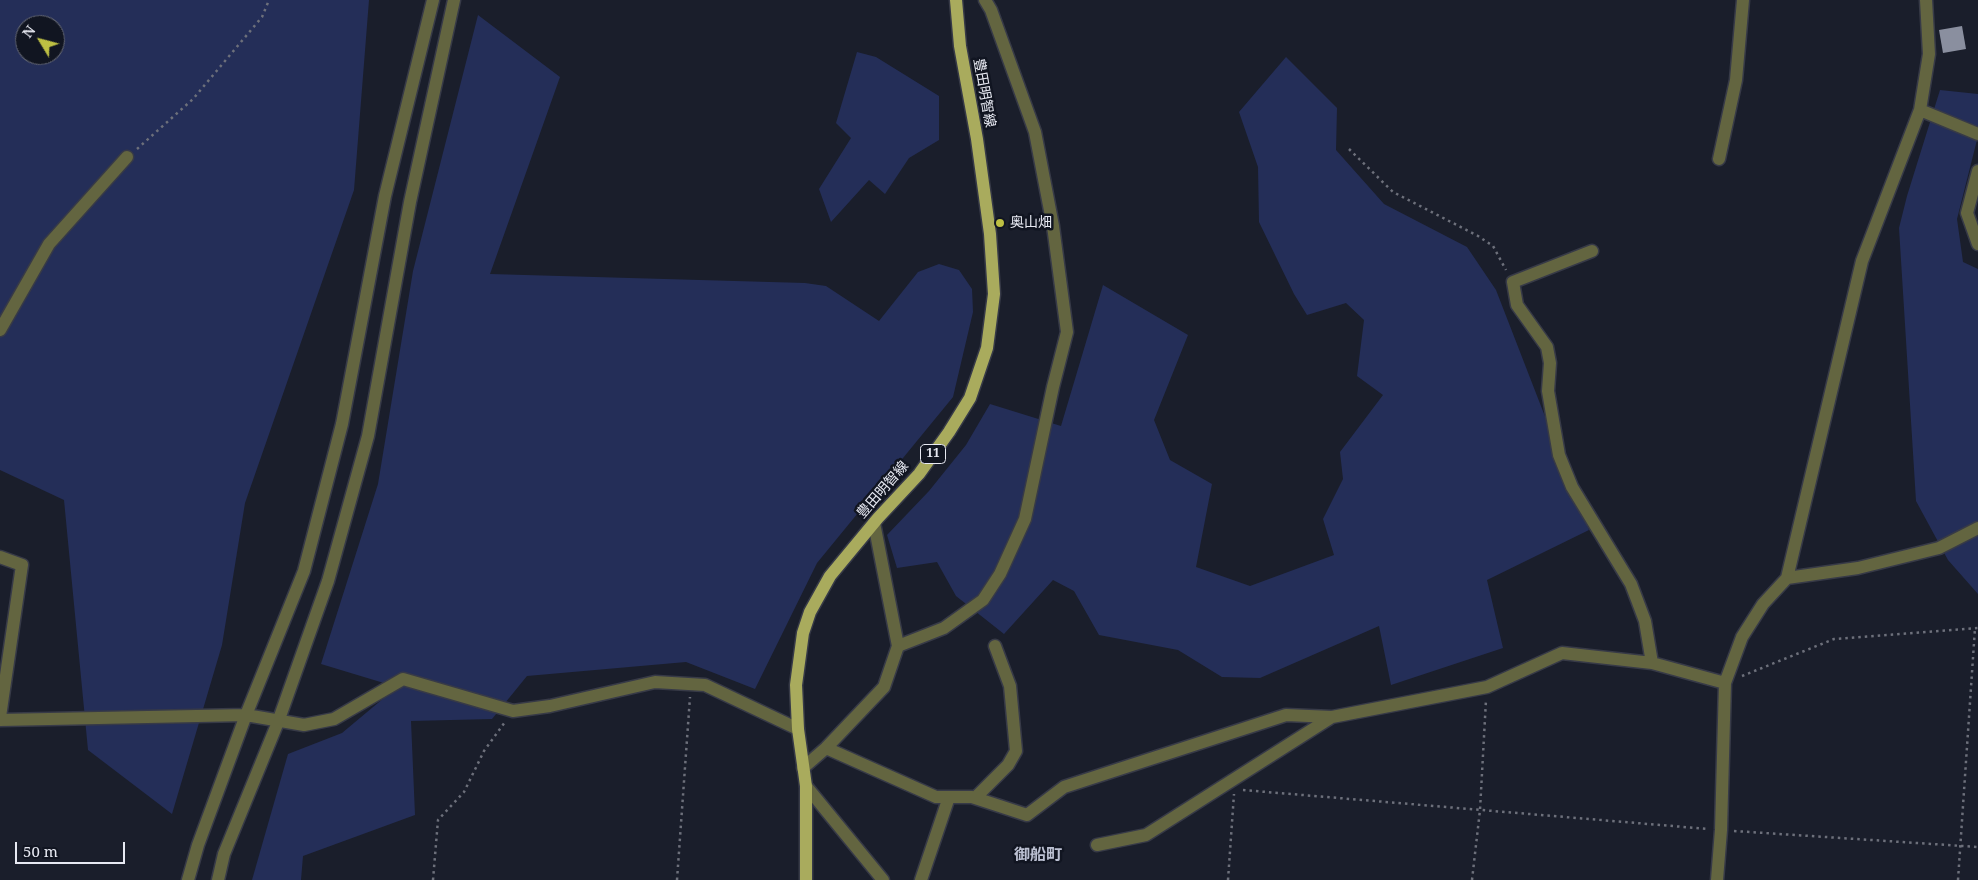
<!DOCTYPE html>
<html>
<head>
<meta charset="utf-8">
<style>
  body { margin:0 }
  #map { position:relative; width:1978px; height:880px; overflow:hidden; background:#1a1e2b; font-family:"Noto Serif",serif }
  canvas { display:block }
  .north { position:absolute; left:15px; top:15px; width:50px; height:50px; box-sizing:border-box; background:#111521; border:1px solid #676a75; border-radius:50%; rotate:307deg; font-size:14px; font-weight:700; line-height:20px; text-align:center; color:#e7e9f2 }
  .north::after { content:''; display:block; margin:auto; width:18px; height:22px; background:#bdbf43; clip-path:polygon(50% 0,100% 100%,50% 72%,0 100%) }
  .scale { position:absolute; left:15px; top:842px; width:110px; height:22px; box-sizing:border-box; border:2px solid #e7e9f2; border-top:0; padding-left:6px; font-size:15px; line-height:18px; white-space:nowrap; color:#e7e9f2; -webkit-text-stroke:4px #111521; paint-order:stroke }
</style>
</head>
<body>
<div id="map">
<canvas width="1978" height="880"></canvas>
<div class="north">N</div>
<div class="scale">50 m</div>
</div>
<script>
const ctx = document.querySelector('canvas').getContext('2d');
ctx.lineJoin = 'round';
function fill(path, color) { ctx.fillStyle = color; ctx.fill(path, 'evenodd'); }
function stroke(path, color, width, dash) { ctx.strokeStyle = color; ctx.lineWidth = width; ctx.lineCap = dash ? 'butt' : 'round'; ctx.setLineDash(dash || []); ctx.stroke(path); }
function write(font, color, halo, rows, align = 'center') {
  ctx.font = font + ' "Noto Serif","Noto Sans JP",serif'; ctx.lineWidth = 5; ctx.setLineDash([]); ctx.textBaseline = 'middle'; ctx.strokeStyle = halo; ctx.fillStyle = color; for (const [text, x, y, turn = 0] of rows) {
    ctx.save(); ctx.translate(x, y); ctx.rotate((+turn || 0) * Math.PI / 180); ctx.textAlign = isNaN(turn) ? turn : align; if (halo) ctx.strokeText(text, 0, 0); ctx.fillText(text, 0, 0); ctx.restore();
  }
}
const green = new Path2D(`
  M 0,0 L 369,0 L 354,190 L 245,503 L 222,645 L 172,814 L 88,750 L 64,500 L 0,470 ZM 25,25 L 55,25 L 55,55 L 25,55 Z
  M 478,15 L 560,77 L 490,274 L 805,283 L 826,286 L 879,321 L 918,272 L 939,264 L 959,270 L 972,289 L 973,312 L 953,397 L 817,563 L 755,689 L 686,662 L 527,676 L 492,719 L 411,721 L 415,815 L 303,856 L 301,880 L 252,880 L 288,754 L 342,733 L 397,687 L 321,664 L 378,484 L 413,271 Z
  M 857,52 L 876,57 L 939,96 L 939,140 L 909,158 L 885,194 L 869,180 L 831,222 L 819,189 L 851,138 L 836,123 Z
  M 1286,57 L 1337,108 L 1336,150 L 1384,204 L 1467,247 L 1496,290 L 1589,530 L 1487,580 L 1503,648 L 1391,685 L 1379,626 L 1260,678 L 1222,677 L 1178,650 L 1099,635 L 1074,591 L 1053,580 L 1004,634 L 956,596 L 937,562 L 897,568 L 887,535 L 929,491 L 966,445 L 990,404 L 1061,426 L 1103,285 L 1188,335 L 1154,420 L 1170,460 L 1212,484 L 1196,567 L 1250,586 L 1334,555 L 1323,519 L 1343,479 L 1340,452 L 1383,395 L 1357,376 L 1364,320 L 1346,303 L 1307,315 L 1294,294 L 1259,222 L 1258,167 L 1239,112 Z
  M 1940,90 L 1978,94 L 1978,136 L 1957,219 L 1963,262 L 1978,269 L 1978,594 L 1948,560 L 1916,501 L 1899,228 L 1907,196 Z`);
const building = new Path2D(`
  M 1962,26 L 1966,49 L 1943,53 L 1939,30 Z`);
const path = new Path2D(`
  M 137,149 L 193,99 L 262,17 L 269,0
  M 1349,149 L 1393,192 L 1478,236 L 1493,246 L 1506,270
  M 1742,676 L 1834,639 L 1978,628
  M 1243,790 L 1708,829
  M 1734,831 L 1978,847
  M 433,880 L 438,820 L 464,792 L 484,751 L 505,722
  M 677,880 L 690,697
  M 1228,880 L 1234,794
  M 1472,880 L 1480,810 L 1486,700
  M 1958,880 L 1975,628`);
const minor = new Path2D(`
  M 1920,110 L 1978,134
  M 1719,159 L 1736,80 L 1743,0
  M 1978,171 L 1967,213 L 1978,244
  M 1592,251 L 1513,282 L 1517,305 L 1547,347 L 1550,363 L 1548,391 L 1559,455 L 1572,487 L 1631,584 L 1645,621 L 1652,663
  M 0,330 L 49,244 L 127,157
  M 0,557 L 22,565 L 0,717
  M 1787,578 L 1858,568 L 1939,548 L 1978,528
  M 898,646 L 944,628 L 983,600 L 1000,574 L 1025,519 L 1053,387 L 1067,332 L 1053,226 L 1035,132 L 991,10 L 985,0
  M 0,720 L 246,715 L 304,725 L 334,719 L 403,679 L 513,711 L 550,706 L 655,682 L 705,685 L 798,729
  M 826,748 L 936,797 L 972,797 L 1027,815 L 1064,787 L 1286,715 L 1332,717 L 1487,687 L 1562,653 L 1652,663 L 1725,683
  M 803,768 L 826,748 L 884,687 L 898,646 L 874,523
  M 806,786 L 883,880
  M 975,798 L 1008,765 L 1016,751 L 1010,686 L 995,646
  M 1097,845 L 1146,835 L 1332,717
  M 188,880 L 198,845 L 246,715 L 304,571 L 342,424 L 385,196 L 433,0
  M 218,880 L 224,854 L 278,722 L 328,581 L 368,436 L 410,202 L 454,0
  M 921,880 L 949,797
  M 1717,880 L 1721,830 L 1725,683 L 1742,637 L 1763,604 L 1787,578 L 1862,261 L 1920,110 L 1929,54 L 1926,0`);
const major = new Path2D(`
  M 806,880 L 806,786 L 798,729 L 796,685 L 803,633 L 810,612 L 830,576 L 878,518 L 919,474 L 949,432 L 970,398 L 987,348 L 994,294 L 990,234 L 977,139 L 960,46 L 956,0`);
const markers = [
  [1000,223,5,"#bdbf43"]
];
const shields = [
  [933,454,25]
];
const shieldNames = [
  ["11",933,454]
];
const streetNames = [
  ["豊田明智線",984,93,80],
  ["豊田明智線",883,490,-49]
];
const poiNames = [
  ["奥山畑",1010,223]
];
const quarterNames = [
  ["御船町",1038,855]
];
fill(green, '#242e58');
fill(building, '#8a8f9f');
stroke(minor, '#373a47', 15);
stroke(major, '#373a47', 15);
stroke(path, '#6d707b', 2.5, [2.5, 4]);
stroke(minor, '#636540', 12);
stroke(major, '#a9ab5d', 12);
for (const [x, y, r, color] of markers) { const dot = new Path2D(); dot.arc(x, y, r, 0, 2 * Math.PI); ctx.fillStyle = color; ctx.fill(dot); stroke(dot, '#111521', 2); }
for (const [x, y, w] of shields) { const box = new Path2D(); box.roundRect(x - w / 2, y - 9.5, w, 19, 4); ctx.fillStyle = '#111521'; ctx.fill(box); stroke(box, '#e7e9f2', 1); }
write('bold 12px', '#e7e9f2', null, shieldNames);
write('14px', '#e7e9f2', '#111521', streetNames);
write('14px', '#e7e9f2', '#111521', poiNames, 'left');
write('bold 16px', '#bcc1d3', '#111521', quarterNames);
</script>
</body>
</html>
